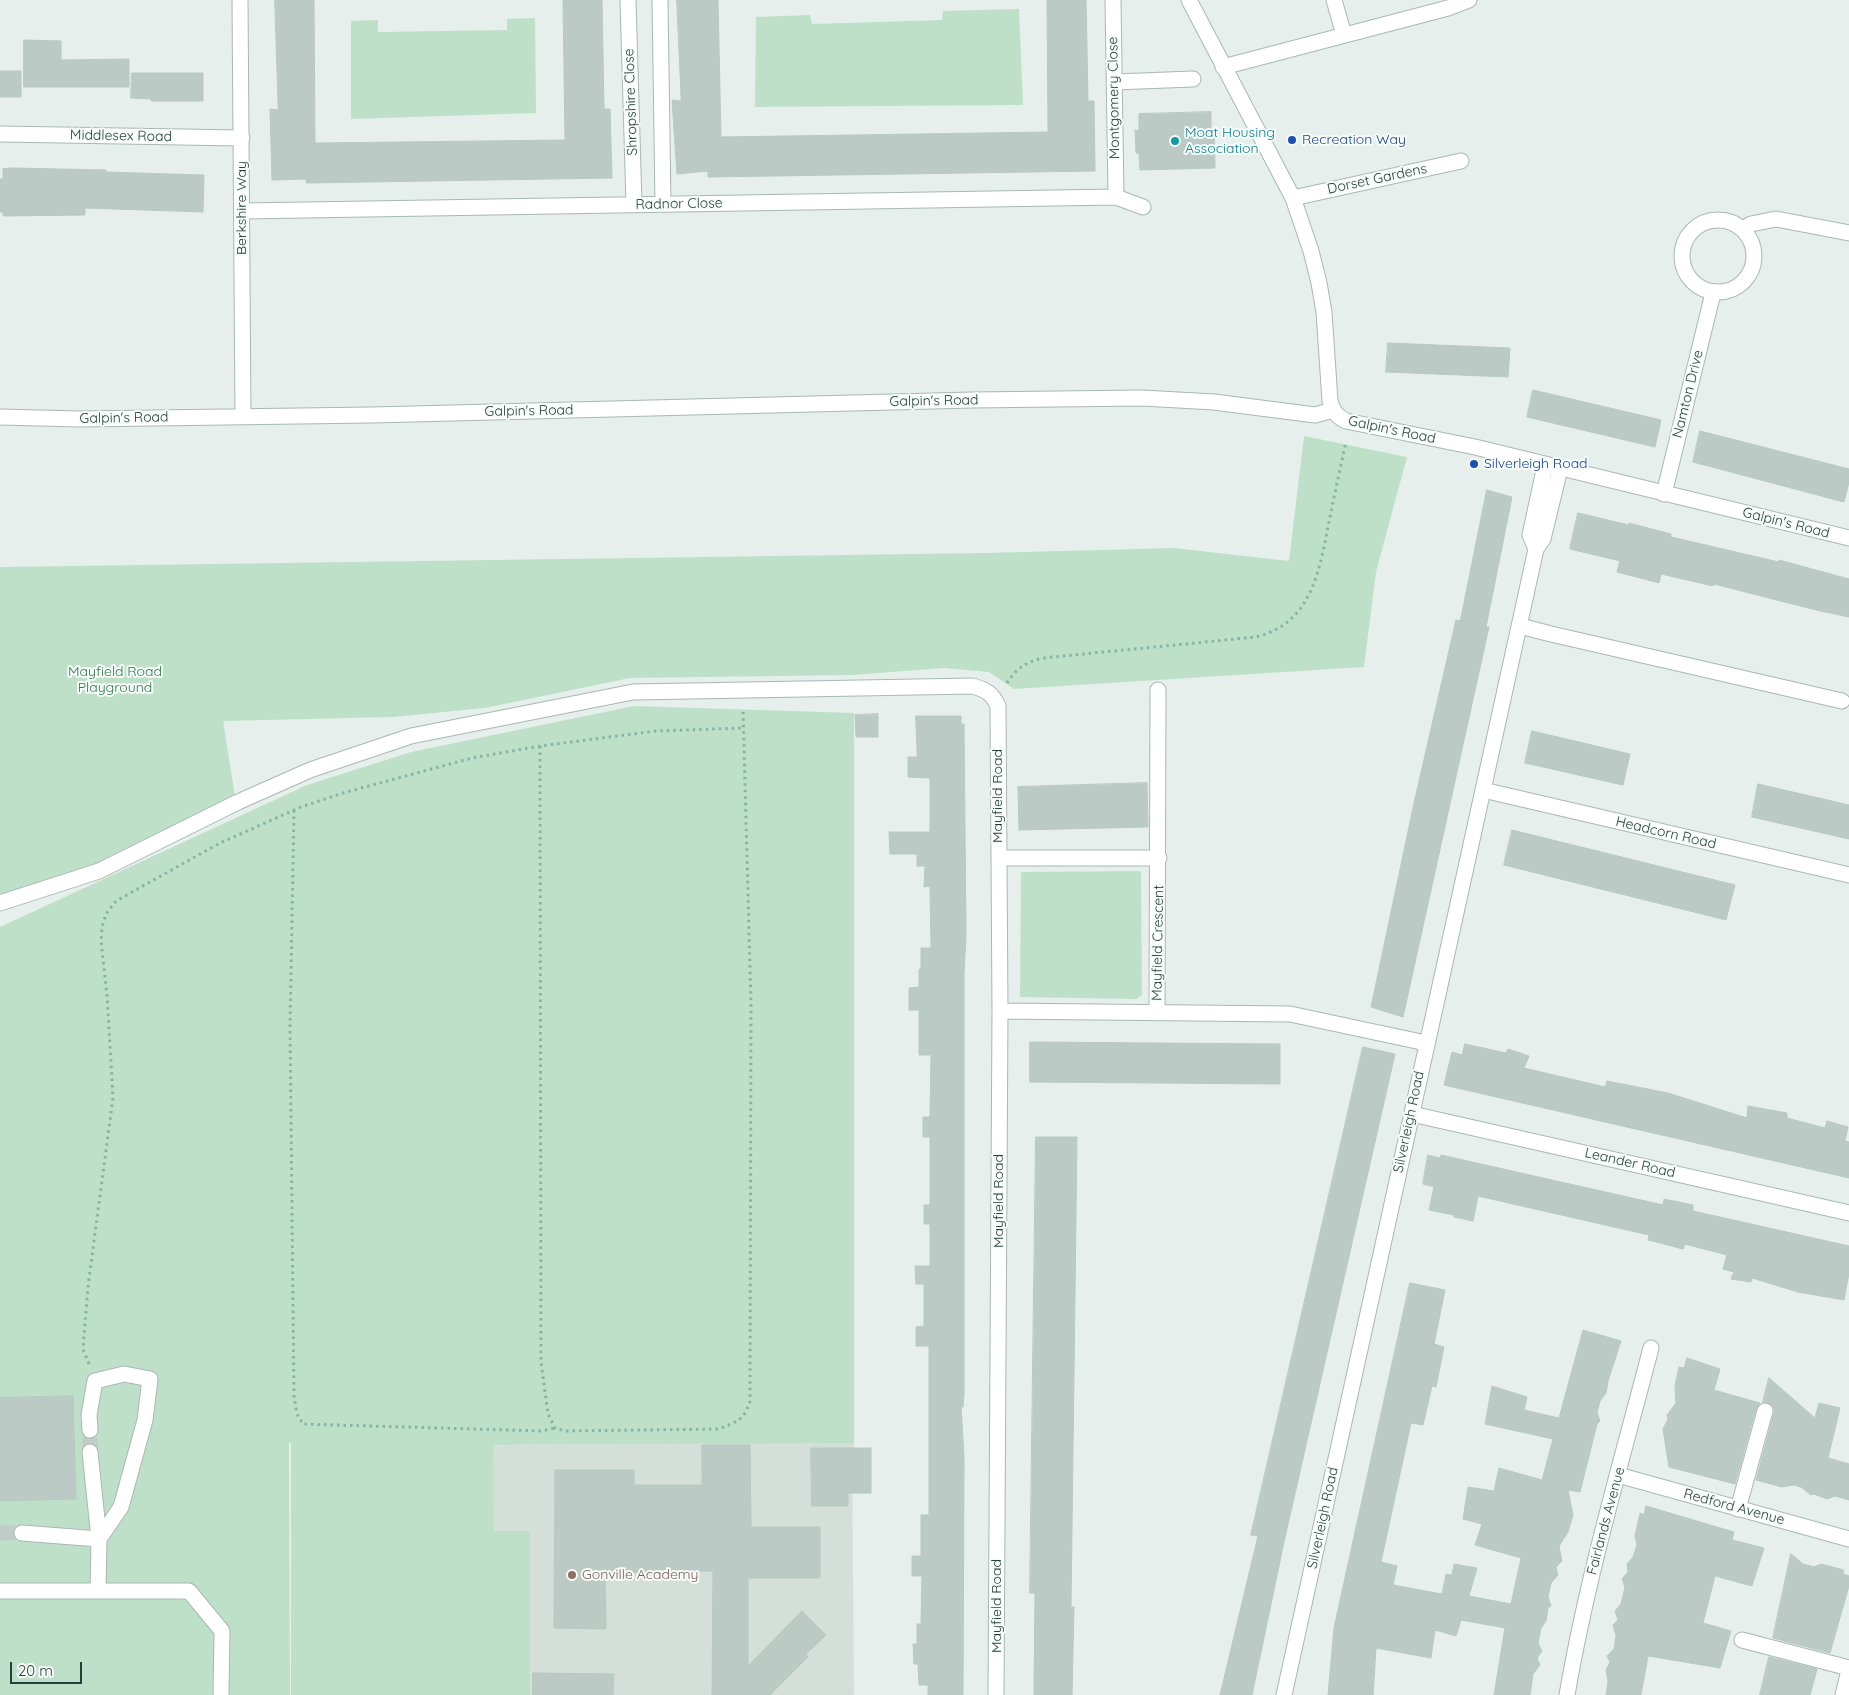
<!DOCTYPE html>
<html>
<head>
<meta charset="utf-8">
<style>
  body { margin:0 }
  #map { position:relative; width:1849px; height:1695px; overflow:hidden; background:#e6efeb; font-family:Quicksand,sans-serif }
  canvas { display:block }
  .scale { position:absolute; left:10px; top:1662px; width:72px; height:22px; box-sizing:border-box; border:2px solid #24423a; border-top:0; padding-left:6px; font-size:15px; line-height:18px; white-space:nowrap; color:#24423a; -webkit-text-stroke:4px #f7fbf9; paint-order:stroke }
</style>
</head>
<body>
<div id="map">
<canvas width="1849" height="1695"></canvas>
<div class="scale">20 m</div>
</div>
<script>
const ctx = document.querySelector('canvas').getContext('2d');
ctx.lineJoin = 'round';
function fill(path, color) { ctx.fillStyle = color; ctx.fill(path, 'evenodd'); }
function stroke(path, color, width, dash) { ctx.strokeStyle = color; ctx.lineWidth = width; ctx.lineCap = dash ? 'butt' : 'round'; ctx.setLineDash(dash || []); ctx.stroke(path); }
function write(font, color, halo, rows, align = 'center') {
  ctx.font = font + ' Quicksand,sans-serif'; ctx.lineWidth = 4; ctx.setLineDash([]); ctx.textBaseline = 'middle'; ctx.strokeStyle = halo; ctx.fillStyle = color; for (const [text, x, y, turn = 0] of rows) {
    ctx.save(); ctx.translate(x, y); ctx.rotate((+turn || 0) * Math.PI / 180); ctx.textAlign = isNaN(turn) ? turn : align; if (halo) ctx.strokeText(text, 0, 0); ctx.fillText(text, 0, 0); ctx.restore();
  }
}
const built = new Path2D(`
  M 753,1443 L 854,1443 L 854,1454 L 852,1455 L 854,1695 L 291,1695 L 408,1446 Z`);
const green = new Path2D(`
  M 1019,9 L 1023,105 L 755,107 L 756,17 L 810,15 L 812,24 L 942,20 L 943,11 Z
  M 535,18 L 536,113 L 351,119 L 351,21 L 378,20 L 378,32 L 507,30 L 507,19 Z
  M 1304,436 L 1407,457 L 1376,572 L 1364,667 L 1014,689 L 989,672 L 944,668 L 853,675 L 630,678 L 485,708 L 393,717 L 223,721 L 235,796 L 95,865 L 0,896 L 0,567 L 986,553 L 1174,548 L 1289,561 Z
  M 634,706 L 854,713 L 854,1443 L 493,1445 L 494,1531 L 530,1531 L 530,1695 L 291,1695 L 291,1444 L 289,1442 L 290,1695 L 0,1695 L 0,927 L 307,785 L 411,752 Z
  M 1141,871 L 1142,992 L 1142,995 L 1136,999 L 1020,997 L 1021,872 Z`);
const building = new Path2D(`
  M 275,0 L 314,0 L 315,143 L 565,140 L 563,0 L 602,0 L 604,109 L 610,109 L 612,178 L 306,183 L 306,179 L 272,180 L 270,109 L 278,110 Z
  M 677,0 L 718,0 L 721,137 L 1048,132 L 1047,0 L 1086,0 L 1088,101 L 1094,101 L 1095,171 L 708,177 L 708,171 L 677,174 L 672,100 L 681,101 Z
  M 24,40 L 61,41 L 61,60 L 129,59 L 129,87 L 24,87 Z
  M 0,71 L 21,71 L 21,97 L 0,97 Z
  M 132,73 L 203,73 L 203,101 L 151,101 L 151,99 L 131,98 Z
  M 1211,112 L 1211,129 L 1214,129 L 1215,168 L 1140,170 L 1139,153 L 1136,153 L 1135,130 L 1139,131 L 1139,114 Z
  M 12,168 L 106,170 L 106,172 L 204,175 L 203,212 L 85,208 L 85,215 L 3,216 L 3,212 L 0,212 L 0,179 L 3,179 L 3,169 Z
  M 1388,343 L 1510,348 L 1508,377 L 1386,372 Z
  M 1533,390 L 1661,420 L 1655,447 L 1527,417 Z
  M 1700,431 L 1849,469 L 1849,482 L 1844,502 L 1693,462 Z
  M 1487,490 L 1512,497 L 1486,627 L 1489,627 L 1403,1017 L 1371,1007 L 1414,803 L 1456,620 L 1460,621 Z
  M 1578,513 L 1629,525 L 1629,523 L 1671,534 L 1671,537 L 1779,562 L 1779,560 L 1849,579 L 1849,617 L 1816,610 L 1714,584 L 1713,586 L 1661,574 L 1659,583 L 1617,572 L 1620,561 L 1570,549 Z
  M 878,714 L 878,737 L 856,737 L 855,715 Z
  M 916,716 L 961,716 L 961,724 L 964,724 L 966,935 L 964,975 L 964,1394 L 963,1407 L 961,1407 L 964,1457 L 963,1695 L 928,1695 L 928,1685 L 919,1685 L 918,1664 L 914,1664 L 913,1644 L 917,1644 L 917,1624 L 921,1624 L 922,1576 L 912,1576 L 912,1556 L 921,1556 L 921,1515 L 929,1515 L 929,1346 L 916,1346 L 916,1327 L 924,1326 L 924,1284 L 916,1284 L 915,1266 L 930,1266 L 930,1224 L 924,1224 L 924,1205 L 930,1205 L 930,1137 L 923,1137 L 923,1117 L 930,1117 L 931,1055 L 919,1055 L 919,1010 L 909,1010 L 909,988 L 919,987 L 919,969 L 921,969 L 921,948 L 931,948 L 930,886 L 924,887 L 925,866 L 917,866 L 917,854 L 890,854 L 889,832 L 930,832 L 930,778 L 908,777 L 908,757 L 917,757 Z
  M 1532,731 L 1630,754 L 1623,785 L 1525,763 Z
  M 1147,783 L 1148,827 L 1019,830 L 1018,787 Z
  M 1758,784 L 1849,805 L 1849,839 L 1752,817 Z
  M 1512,830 L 1735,885 L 1726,920 L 1504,865 Z
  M 1030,1042 L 1280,1044 L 1280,1084 L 1030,1082 Z
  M 1465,1044 L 1506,1053 L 1508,1049 L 1529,1056 L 1524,1068 L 1605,1087 L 1607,1081 L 1668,1093 L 1747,1118 L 1748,1106 L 1787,1113 L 1787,1118 L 1825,1128 L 1827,1121 L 1848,1127 L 1845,1141 L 1849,1142 L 1849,1178 L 1444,1085 L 1452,1052 L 1462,1055 Z
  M 1363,1047 L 1395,1054 L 1284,1542 L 1252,1695 L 1220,1695 L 1258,1536 L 1251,1535 Z
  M 1036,1137 L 1077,1137 L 1071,1607 L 1074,1607 L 1072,1695 L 1034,1695 L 1035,1593 L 1030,1593 Z
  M 1428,1155 L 1440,1158 L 1441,1155 L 1663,1205 L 1664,1199 L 1693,1205 L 1693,1211 L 1849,1246 L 1849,1273 L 1844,1300 L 1798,1292 L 1752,1278 L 1751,1282 L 1731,1279 L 1734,1272 L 1723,1269 L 1727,1255 L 1685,1244 L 1683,1249 L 1648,1240 L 1649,1235 L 1478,1196 L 1473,1221 L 1454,1217 L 1454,1215 L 1429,1210 L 1434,1187 L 1423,1184 Z
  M 1410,1283 L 1445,1290 L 1434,1344 L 1444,1347 L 1436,1387 L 1432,1386 L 1423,1425 L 1411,1423 L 1381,1562 L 1397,1566 L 1393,1585 L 1442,1594 L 1446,1574 L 1452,1575 L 1454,1564 L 1477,1568 L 1469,1596 L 1511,1604 L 1521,1558 L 1475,1545 L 1482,1524 L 1463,1519 L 1468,1487 L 1494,1491 L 1499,1468 L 1542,1480 L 1553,1439 L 1485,1424 L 1492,1386 L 1527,1397 L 1524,1410 L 1559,1418 L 1583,1330 L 1621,1341 L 1608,1381 L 1606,1393 L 1600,1401 L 1597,1413 L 1600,1421 L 1597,1424 L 1580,1492 L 1568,1490 L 1573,1515 L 1568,1532 L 1559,1546 L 1562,1561 L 1556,1567 L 1558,1575 L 1551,1583 L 1548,1597 L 1551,1606 L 1548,1608 L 1546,1621 L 1541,1628 L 1538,1643 L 1542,1651 L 1537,1658 L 1540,1665 L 1533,1674 L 1530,1695 L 1494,1695 L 1505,1628 L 1461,1620 L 1456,1636 L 1435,1630 L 1431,1658 L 1376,1648 L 1373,1695 L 1328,1695 L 1334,1628 Z
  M 1687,1358 L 1720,1369 L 1714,1390 L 1760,1403 L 1756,1409 L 1735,1484 L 1669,1467 L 1663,1429 L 1668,1419 L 1667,1415 L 1676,1403 L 1675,1386 L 1679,1367 L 1684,1368 Z
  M 1769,1378 L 1815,1418 L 1819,1403 L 1840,1408 L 1828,1458 L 1849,1464 L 1849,1500 L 1835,1496 L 1827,1499 L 1814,1494 L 1811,1495 L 1801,1487 L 1794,1485 L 1782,1487 L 1756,1480 L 1774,1413 L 1774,1408 L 1771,1404 L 1763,1402 Z
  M 73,1396 L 76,1499 L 0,1501 L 0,1398 Z
  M 702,1445 L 750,1445 L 751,1527 L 820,1527 L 820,1578 L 748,1578 L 748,1666 L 802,1611 L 826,1635 L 806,1654 L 808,1657 L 770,1695 L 712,1695 L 713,1571 L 605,1573 L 606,1629 L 554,1628 L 555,1470 L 634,1470 L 634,1485 L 702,1485 Z
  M 811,1448 L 871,1448 L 871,1493 L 848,1493 L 848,1506 L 812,1506 Z
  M 1646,1506 L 1734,1532 L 1732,1540 L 1764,1548 L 1752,1586 L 1715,1576 L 1703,1623 L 1731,1631 L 1720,1668 L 1648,1656 L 1641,1695 L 1606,1695 L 1608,1681 L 1606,1670 L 1610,1662 L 1607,1656 L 1614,1649 L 1616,1636 L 1613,1625 L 1618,1620 L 1615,1611 L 1621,1604 L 1625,1587 L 1622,1579 L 1628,1572 L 1627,1564 L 1633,1557 L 1637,1545 L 1635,1536 L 1640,1513 L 1644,1515 Z
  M 1791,1554 L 1803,1564 L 1814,1567 L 1821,1564 L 1844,1570 L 1843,1574 L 1849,1576 L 1849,1586 L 1830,1653 L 1773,1638 Z
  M 1769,1657 L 1817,1669 L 1810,1695 L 1760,1695 Z
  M 533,1673 L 614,1674 L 613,1695 L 533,1695 Z`);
const minorTunnel = new Path2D(`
  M 90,1452 L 90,1430
  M 0,1533 L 22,1533`);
const path = new Path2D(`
  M 1007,683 C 1017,668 1026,662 1043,658 L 1256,637 C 1314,623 1320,566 1330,517 C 1335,491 1341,466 1346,441
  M 540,746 L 541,1362 L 548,1414 L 555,1428 L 565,1431 L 719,1429 C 737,1421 744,1421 750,1401 L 751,1005 L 743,708
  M 294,810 L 290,1026 L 294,1396 L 297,1414 L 303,1424 L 542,1431 L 555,1428
  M 89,1364 L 83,1349 L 88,1286 L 113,1098 L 107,995 L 101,941 L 102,927 L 106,914 L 116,901 L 220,843 L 301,807 L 343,793 L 472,758 L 540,746 L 656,731 L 744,728`);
const minor = new Path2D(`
  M 240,0 L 243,416
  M 628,0 L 634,204
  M 660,0 L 663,204
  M 1113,0 L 1116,197
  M 1189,0 L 1293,198 L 1311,251 L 1319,283 L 1324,312 L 1330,401 C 1333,411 1336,416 1346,421 L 1475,447 L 1849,538
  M 1334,0 L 1344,35
  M 1223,67 L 1448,8 L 1469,0
  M 1114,82 L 1193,79
  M 0,134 L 242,138
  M 1293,198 L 1461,161
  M 243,211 L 1116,197 L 1143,207
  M1682 256a36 36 0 1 1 72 0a36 36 0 1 1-72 0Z
  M 1743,229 L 1751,224 L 1776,219 L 1849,233
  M 0,417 L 80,419 L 372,415 L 972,400 L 1142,398 L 1214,402 L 1315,415 L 1333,410
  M 1664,494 L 1713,293
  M 1536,549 L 1530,535 L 1545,465
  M 1520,626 L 1551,634 L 1842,701
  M 1483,790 L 1849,875
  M 999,858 L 1159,858
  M 0,903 L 99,871 L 238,802 L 310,770 L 411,736 L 633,692 L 973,686 C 986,690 992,693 998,706 L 1000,1011 L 996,1695
  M 1000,1011 L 1290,1014 L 1426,1043
  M 1157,1013 L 1158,690
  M 1412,1114 L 1849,1213
  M 90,1430 L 89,1415 L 95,1381 L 124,1374 L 150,1379 L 145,1420 L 121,1507 L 99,1539 L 98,1591
  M 1618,1475 L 1849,1539
  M 1738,1509 L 1765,1411
  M 22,1533 L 99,1539 L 90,1452
  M 0,1591 L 189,1591 L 222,1631 L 221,1695
  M 1742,1640 L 1849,1668
  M 1284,1695 L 1536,549 L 1543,539 L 1560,469
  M 1567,1695 C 1587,1578 1621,1463 1651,1348
  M 1843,1695 L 1849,1670`);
const markers = [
  [1292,140,5,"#1a4fb4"],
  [1175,141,5,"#0f9aa8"],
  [1474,464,5,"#1a4fb4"],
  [572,1575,5,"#8d6e63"]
];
const streetNames = [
  ["Montgomery Close",1114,98,-91],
  ["Shropshire Close",631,102,-92],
  ["Middlesex Road",121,136,1],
  ["Dorset Gardens",1377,179,-12],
  ["Radnor Close",679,204,-1],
  ["Berkshire Way",242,208,-90],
  ["Namton Drive",1688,394,-76],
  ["Galpin's Road",934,401,-1],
  ["Galpin's Road",529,411,-1],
  ["Galpin's Road",124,418,-1],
  ["Galpin's Road",1392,430,12],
  ["Galpin's Road",1786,523,14],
  ["Mayfield Road",998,796,-90],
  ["Headcorn Road",1666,833,13],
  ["Mayfield Crescent",1158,943,-89],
  ["Silverleigh Road",1409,1122,-78],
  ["Leander Road",1630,1163,13],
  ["Mayfield Road",999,1201,-90],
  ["Redford Avenue",1734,1507,15],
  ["Silverleigh Road",1323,1518,-78],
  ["Fairlands Avenue",1606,1521,-75],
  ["Mayfield Road",997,1606,-90]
];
const cultureNames = [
  ["Moat Housing",1185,133],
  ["Association",1185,149]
];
const transitNames = [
  ["Recreation Way",1302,140],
  ["Silverleigh Road",1484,464]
];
const parkNames = [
  ["Mayfield Road",115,672],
  ["Playground",115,688]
];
const educationNames = [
  ["Gonville Academy",582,1575]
];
fill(built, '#d4dfda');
fill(green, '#bfe0c8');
fill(building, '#bbcac4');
stroke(building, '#b8c9c2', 1);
stroke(minorTunnel, '#bfccc8', 15, [15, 8]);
stroke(minor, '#a8b8b2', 17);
stroke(path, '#86b3a5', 3, [2.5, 4]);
stroke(minor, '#fff', 15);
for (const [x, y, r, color] of markers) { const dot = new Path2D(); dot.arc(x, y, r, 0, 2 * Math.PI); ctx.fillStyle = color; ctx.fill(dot); stroke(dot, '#f7fbf9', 2); }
write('14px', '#24423a', '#f7fbf9', streetNames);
write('14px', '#0d838f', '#f7fbf9', cultureNames, 'left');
write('14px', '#164399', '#f7fbf9', transitNames, 'left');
write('14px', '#2d7a4b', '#f7fbf9', parkNames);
write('14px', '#785e54', '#f7fbf9', educationNames, 'left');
</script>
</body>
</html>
